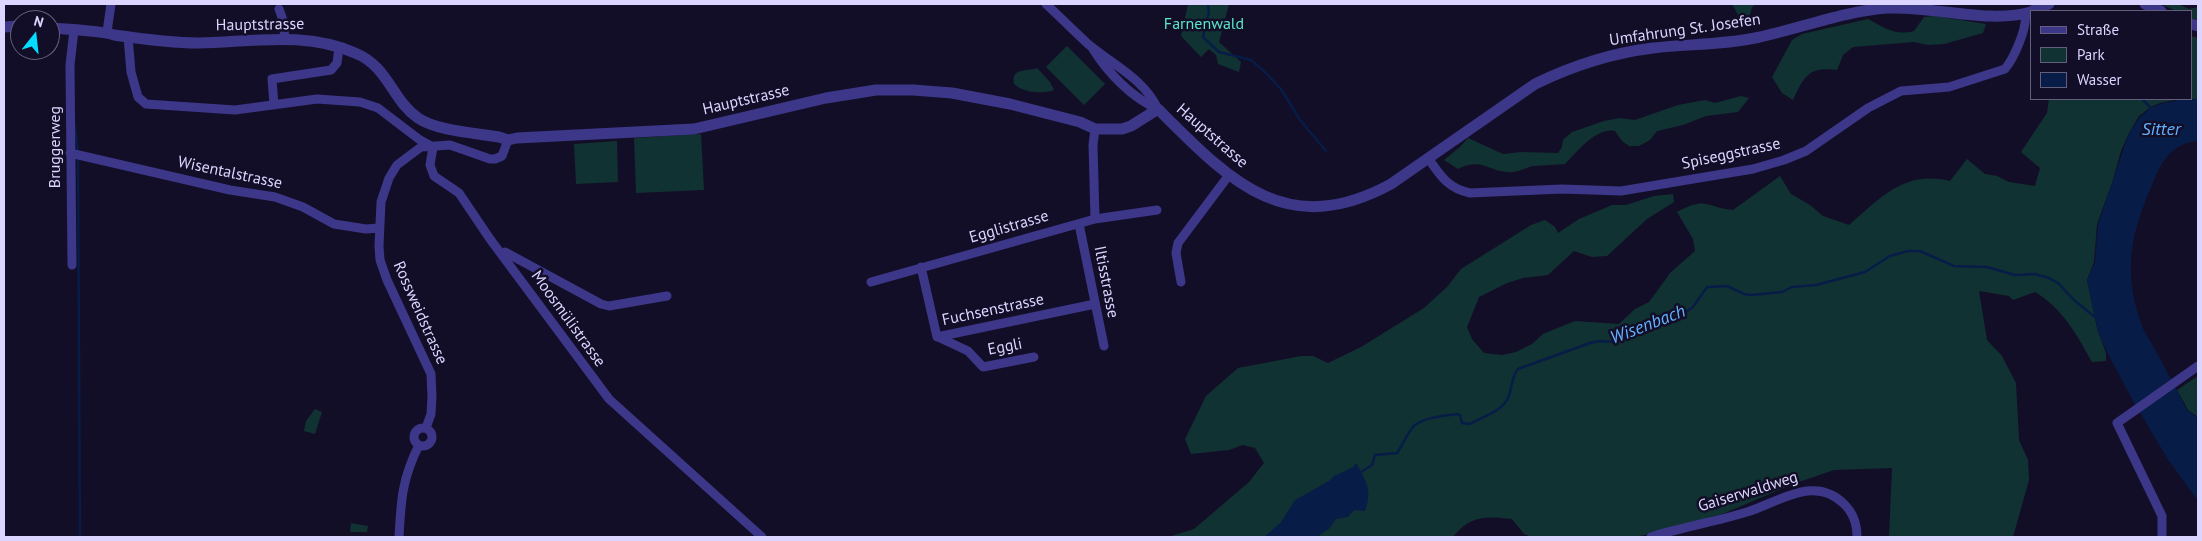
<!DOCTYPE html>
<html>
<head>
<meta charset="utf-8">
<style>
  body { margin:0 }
  #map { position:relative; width:2202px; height:541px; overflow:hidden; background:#130e27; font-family:"PT Sans",sans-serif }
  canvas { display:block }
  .frame { position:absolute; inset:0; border:5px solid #dbd5ff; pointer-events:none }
  .legend { position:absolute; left:2030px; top:10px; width:162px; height:90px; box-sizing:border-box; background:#130e27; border:1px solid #635e7d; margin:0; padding:6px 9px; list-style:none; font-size:15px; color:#dbd5ff }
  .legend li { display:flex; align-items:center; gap:10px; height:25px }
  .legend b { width:25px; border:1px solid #635e7d }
  .north { position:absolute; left:10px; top:10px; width:50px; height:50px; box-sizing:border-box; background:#130e27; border:1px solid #635e7d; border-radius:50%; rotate:16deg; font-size:14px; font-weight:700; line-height:20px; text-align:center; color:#dbd5ff }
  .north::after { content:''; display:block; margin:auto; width:18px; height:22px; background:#01dcff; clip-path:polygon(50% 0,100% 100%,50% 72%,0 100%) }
</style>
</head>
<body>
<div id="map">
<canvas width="2202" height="541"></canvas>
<div class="frame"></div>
<ul class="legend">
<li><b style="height:6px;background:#3d3789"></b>Straße</li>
<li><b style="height:14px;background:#113232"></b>Park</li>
<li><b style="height:14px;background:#071c47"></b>Wasser</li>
</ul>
<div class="north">N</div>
</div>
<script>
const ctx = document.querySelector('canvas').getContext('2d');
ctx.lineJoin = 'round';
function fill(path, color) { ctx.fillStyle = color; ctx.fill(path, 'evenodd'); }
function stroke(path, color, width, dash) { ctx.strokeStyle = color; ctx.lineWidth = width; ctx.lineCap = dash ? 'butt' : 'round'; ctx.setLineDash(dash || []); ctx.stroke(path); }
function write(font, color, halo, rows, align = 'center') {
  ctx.font = font + ' "PT Sans",sans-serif'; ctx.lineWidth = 5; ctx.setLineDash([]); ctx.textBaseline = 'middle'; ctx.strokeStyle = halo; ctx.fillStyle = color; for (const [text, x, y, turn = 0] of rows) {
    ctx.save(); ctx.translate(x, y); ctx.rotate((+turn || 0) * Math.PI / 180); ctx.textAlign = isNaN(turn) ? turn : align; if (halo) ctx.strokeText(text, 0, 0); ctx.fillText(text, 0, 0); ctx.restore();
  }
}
const green = new Path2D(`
  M 1188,4 L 1229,4 L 1219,42 L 1241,62 L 1239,72 L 1218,64 L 1216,55 L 1209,49 L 1201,57 L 1181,36 Z
  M 1732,4 L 1756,4 L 1752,7 L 1746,29 Z
  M 2161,4 L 2178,4 L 2189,9 L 2198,7 L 2198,20 L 2191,18 L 2191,11 L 2176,11 Z
  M 1935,16 L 1986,24 L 1983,33 L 1944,44 L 1928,45 L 1914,42 L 1853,47 L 1843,55 L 1837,70 C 1809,66 1804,76 1793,100 L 1782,93 L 1772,77 L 1792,40 L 1802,34 L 1868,19 C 1885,28 1895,36 1914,31 L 1924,17 Z
  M 2191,36 L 2198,38 L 2198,99 L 2179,99 L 2160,103 L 2151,107 L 2139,116 L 2129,133 L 2121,151 L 2112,183 L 2097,224 L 2094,262 L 2087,280 L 2097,328 L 2106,353 L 2106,361 L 2092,362 C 2077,335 2063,309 2035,292 L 2013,300 L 2009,296 L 1979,291 L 1987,340 L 2002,356 L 2016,383 L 2019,440 L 2028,460 L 2029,480 L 2013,537 L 1889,537 L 1892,468 L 1834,470 L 1793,484 L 1725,513 L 1664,531 L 1635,537 L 1532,537 L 1524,534 L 1512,519 C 1487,516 1470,515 1453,537 L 1168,537 L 1194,529 L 1249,482 L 1264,463 L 1255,448 L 1243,445 L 1229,450 L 1191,454 L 1185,439 L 1206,396 L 1238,368 L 1301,356 L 1313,356 L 1328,363 L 1361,347 L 1424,308 L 1447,287 L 1461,269 L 1531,225 L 1545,220 L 1555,227 L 1558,233 L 1579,219 L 1612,205 L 1626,205 L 1654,196 L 1673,194 L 1674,202 L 1647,219 L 1607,256 L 1592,257 L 1574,251 L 1548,275 L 1523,278 L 1507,283 L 1479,297 L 1467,327 L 1472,339 L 1484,353 L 1502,355 L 1516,352 L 1532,344 L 1543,334 L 1575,321 L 1619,324 L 1635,309 L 1649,302 L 1671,272 L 1695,251 L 1693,239 L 1677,212 C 1707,196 1704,207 1733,210 L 1780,176 L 1791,194 L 1810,205 L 1823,216 L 1849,225 C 1881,197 1905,170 1950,181 L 1967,159 L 1985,174 L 1997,176 L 2009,182 L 2035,186 L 2040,168 L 2021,152 L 2047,113 L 2049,99 L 2191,99 Z
  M 1067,46 L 1105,84 L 1084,105 L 1046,67 Z
  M 1037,68 L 1050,82 L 1054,90 C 1042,94 1024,93 1014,84 C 1011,67 1027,72 1037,68 Z
  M 1741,96 L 1749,98 L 1738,112 L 1706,116 L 1683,125 L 1657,131 L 1650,140 L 1639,146 L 1629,146 L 1622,141 L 1615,131 C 1596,127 1577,152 1565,164 C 1554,165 1544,165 1533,166 C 1527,167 1521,171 1514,172 C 1490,174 1483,156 1458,169 L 1444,160 L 1460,147 L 1468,138 L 1503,154 L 1521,152 L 1558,153 L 1562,147 L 1563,140 L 1572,132 L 1604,121 L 1620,118 L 1635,120 L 1678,105 L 1705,100 L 1715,103 Z
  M 701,134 L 704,190 L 636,193 L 634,138 Z
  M 617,141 L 618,182 L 576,184 L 574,144 Z
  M 2198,376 L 2198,417 L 2188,410 L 2177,390 Z
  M 315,409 L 322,412 L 315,434 L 304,431 L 306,421 Z
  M 351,523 L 368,526 L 367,532 L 350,532 Z`);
const water = new Path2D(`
  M 2198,99 L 2198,141 C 2170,144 2162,161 2152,185 C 2130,235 2123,273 2142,326 C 2144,333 2150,339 2153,346 C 2165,367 2176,389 2187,410 L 2198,418 L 2198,501 L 2167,458 L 2132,399 L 2108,354 L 2098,332 L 2087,280 L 2095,262 L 2098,224 L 2129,133 L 2140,117 L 2151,108 L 2160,104 L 2179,100 Z
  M 1356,463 C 1366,481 1373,490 1365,511 L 1354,510 L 1348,517 L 1336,519 L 1330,528 L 1317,537 L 1264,537 L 1281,522 L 1295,500 L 1329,481 L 1334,476 L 1353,467 Z`);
const stream = new Path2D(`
  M 1208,4 L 1209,12 L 1203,37 L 1219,52 L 1251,60 L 1264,71 L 1281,89 L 1300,120 L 1326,151
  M 2142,99 L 2153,110
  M 75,126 L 78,152
  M 78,157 L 80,537
  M 1361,472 L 1372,465 L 1375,455 L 1397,453 C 1402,446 1410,429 1414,426 C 1424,417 1445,416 1457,414 L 1460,415 L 1462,423 L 1470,424 C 1482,417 1497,413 1505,403 C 1513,393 1510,378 1518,369 L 1590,343 L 1599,341 L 1614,342 L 1628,336 L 1645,324 L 1657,323 L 1679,317 L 1693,307 L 1707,287 L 1727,286 L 1744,294 L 1751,295 L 1782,292 L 1792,287 L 1816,285 L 1865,272 L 1890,256 L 1908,251 L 1920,251 L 1954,266 L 1987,267 L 2015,275 L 2035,274 L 2049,278 L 2058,283 L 2074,300 L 2096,318`);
const minor = new Path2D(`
  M 1046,4 C 1060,17 1074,31 1088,44 C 1113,65 1143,78 1158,109
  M 279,9 L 283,20 L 285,39
  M 107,32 L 111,4
  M 128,37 L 131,72 L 138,97 L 146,104 L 235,110 L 317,99 L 360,102 L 378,108 L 420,140 L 433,147 L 430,165 L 434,176 L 459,193 L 490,239 L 609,399 L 762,537
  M 1093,49 C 1108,73 1132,98 1158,109
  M 274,105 L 272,79 L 331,70 L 337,63 L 339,47
  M 70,153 L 230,190 L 275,197 L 303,207 L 334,224 L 366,229 L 379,228
  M 1428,158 C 1440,175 1447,188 1470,193 L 1562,189 L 1621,191 L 1753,169 L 1784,160 L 1806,151 L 1868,108 L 1901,91 L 1949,87 L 2005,69 C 2014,58 2028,27 2025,13
  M 1095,219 L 1093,145 L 1095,129
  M 1079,224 L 1104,346
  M 502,254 L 505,252 L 601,304 L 609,306 L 667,296
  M 72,265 L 70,65 L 74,30
  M 921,267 L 937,337
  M 871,282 L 1095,219 L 1157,210
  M 1181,282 L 1176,253 L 1178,243 L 1229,175
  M 937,337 L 1095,304
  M 938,337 L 968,351 L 983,367 L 1034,357
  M414 437a9 9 0 1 1 18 0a9 9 0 1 1-18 0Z
  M 426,428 L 431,414 L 432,397 L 431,374 L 387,280 L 380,260 L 379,246 L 381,202 L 389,178 L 397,165 L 421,147 L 450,145 L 490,159 L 495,159 L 502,156 L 508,140
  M 399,537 C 401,500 402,479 419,445
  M 1651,537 C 1682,527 1715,522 1747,512 C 1779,502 1814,475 1843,503 C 1853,512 1857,524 1857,537
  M 2162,537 L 2162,516 L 2117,423 L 2198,366`);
const tertiary = new Path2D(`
  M 2145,4 L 2161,11
  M 2032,11 L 2049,4
  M 2191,24 L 2198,26
  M 4,27 L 20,26
  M 50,28 C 64,29 104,31 114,35 C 142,39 170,43 198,43 C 251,42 305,31 355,53 C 388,66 392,100 418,118 C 437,131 475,133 499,137 L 508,140 L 517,138 L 694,129 L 826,98 L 876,90 L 913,90 L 952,93 L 1010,104 L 1080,122 L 1095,129 L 1122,129 L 1131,126 L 1158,109 C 1230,181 1286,241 1391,184 L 1535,84 C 1572,66 1612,53 1653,48 C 1687,44 1722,45 1755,38 C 1799,29 1843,11 1888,8 C 1933,6 1989,24 2031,12`);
const parkNames = [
  ["Farnenwald",1204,24]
];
const streetNames = [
  ["Hauptstrasse",260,25,-1],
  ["Umfahrung St. Josefen",1685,30,-8],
  ["Hauptstrasse",746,100,-13],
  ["Hauptstrasse",1212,136,41],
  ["Bruggerweg",55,147,-90],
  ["Spiseggstrasse",1731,154,-12],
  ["Wisentalstrasse",230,173,12],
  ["Egglistrasse",1009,227,-16],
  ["Iltisstrasse",1106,282,79],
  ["Fuchsenstrasse",993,310,-12],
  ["Rossweidstrasse",420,313,66],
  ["Moosmülistrasse",568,319,54],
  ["Eggli",1005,347,-11],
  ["Gaiserwaldweg",1748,492,-17]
];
const waterNames = [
  ["Sitter",2161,130],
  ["Wisenbach",1648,325,-21]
];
fill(green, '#113232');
fill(water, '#071c47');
stroke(stream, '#071c47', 2.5);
stroke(minor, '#3d3789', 9);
stroke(tertiary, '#3d3789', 11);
write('16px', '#5ae6c8', '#130e27', parkNames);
write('16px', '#dbd5ff', '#130e27', streetNames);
write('italic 18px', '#63b1ff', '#130e27', waterNames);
</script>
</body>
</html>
